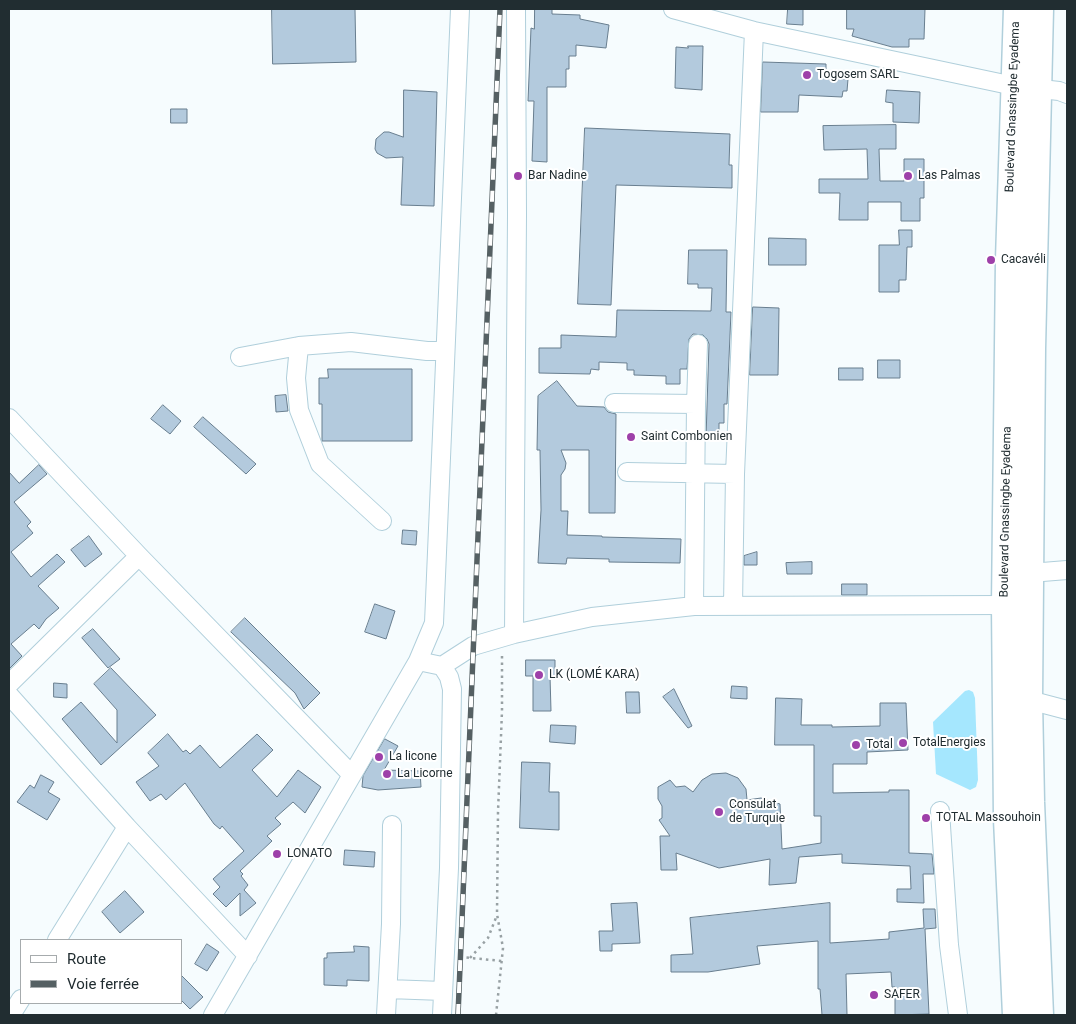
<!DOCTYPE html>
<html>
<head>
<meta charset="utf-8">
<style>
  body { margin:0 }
  #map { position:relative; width:1076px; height:1024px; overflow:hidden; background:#f6fcfe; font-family:Roboto,sans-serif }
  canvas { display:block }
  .frame { position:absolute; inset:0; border:10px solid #212d31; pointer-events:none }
  .legend { position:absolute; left:20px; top:939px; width:162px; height:65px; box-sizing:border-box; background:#fff; border:1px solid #a6abad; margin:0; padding:6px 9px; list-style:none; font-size:15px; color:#212d31 }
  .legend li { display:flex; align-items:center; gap:10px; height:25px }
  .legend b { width:25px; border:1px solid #a6abad }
</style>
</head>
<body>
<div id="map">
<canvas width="1076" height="1024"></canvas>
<div class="frame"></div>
<ul class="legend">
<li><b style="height:6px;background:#fff"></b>Route</li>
<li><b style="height:6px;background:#556063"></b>Voie ferrée</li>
</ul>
</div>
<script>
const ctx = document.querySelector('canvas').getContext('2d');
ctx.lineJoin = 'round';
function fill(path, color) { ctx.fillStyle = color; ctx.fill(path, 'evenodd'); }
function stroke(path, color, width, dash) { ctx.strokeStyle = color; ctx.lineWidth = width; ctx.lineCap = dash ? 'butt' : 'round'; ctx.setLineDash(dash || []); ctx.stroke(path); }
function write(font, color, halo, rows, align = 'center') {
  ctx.font = font + ' Roboto,sans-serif'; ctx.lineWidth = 4; ctx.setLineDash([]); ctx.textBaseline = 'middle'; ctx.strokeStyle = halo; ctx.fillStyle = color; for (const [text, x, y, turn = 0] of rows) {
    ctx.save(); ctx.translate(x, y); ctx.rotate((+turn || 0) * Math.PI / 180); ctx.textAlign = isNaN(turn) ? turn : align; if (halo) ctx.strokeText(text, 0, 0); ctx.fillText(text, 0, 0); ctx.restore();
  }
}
const green = new Path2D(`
  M 969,690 L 973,692 L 975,698 L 978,780 L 976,787 L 970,790 L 936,774 L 933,722 L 965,691 Z`);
const building = new Path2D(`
  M 272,9 L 355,9 L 356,62 L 273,64 Z
  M 535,9 L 552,9 L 552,14 L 580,15 L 580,19 L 609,25 L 606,48 L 576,45 L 576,56 L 569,56 L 569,69 L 566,69 L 566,87 L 547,87 L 547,162 L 532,161 L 534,101 L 528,101 L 531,28 L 534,29 Z
  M 788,9 L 803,9 L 803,25 L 787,24 Z
  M 847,9 L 925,9 L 924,39 L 909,39 L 909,47 L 892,47 L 852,36 L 854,29 L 847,29 Z
  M 688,46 L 703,46 L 702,90 L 675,88 L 676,47 L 688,48 Z
  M 763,62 L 826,64 L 826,78 L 848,79 L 847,91 L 843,91 L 842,97 L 799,95 L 798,112 L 761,112 Z
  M 404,90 L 437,92 L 434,206 L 401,205 L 403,157 L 386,158 L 377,153 L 375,149 L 376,139 L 384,132 L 389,132 L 403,137 Z
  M 887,90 L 920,92 L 919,123 L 893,122 L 893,103 L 886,102 Z
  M 171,109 L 187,109 L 187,123 L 171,123 Z
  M 896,125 L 896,149 L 879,149 L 880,181 L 904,181 L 904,159 L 924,159 L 924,198 L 920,198 L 920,221 L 901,221 L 901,202 L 868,202 L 868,220 L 839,220 L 840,193 L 819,193 L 819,179 L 868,179 L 867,149 L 824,150 L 823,126 Z
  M 585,128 L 730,134 L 729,165 L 732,165 L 732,188 L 616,185 L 611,305 L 578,304 Z
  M 899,230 L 912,230 L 912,247 L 907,247 L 906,280 L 899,280 L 899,292 L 879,292 L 879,245 L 899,245 Z
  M 769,238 L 806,239 L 806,265 L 769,265 Z
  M 689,250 L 727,250 L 726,312 L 731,312 L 727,404 L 724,404 L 724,423 L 719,423 L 719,438 L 706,438 L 709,344 L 707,339 L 703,335 L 693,334 L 689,339 L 687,369 L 680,369 L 680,384 L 666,384 L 666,376 L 634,375 L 634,370 L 627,370 L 627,363 L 599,362 L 599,370 L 591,369 L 590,374 L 539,373 L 539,348 L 561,348 L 561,335 L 616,337 L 617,310 L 711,311 L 712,288 L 698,288 L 698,284 L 688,284 Z
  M 753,307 L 779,308 L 778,375 L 750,375 Z
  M 878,360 L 900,360 L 900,378 L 878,378 Z
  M 839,368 L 863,368 L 863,380 L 839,380 Z
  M 328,369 L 412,369 L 412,441 L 322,441 L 322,404 L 319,404 L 319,378 L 328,378 Z
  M 557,381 L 577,406 L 604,407 L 608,412 L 616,414 L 615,513 L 589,513 L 589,450 L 561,450 L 566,463 L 565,469 L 561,475 L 561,511 L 568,511 L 567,535 L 602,536 L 602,537 L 681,539 L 680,563 L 609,562 L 609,559 L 567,558 L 566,564 L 538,563 L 541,510 L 540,450 L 537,450 L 538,396 Z
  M 286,395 L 288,411 L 276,412 L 275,396 Z
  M 163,405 L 181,421 L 170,434 L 151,419 Z
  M 203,417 L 256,464 L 246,474 L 194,427 Z
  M 39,465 L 47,474 L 14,502 L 31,522 L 27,526 L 33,533 L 11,552 L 31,577 L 57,554 L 65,562 L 38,586 L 59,608 L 46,619 L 39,629 L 34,624 L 11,644 L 22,656 L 9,669 L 9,472 L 19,483 Z
  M 403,530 L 417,531 L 416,545 L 402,544 Z
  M 89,536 L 102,554 L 85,567 L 71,550 Z
  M 757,552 L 757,565 L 744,565 L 744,556 Z
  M 812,562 L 812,574 L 787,574 L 786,563 Z
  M 842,584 L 867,584 L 867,595 L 842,595 Z
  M 375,604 L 395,611 L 386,639 L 365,632 Z
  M 245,618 L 320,693 L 304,709 L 295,693 L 231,632 Z
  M 93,629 L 120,659 L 108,668 L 82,638 Z
  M 526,660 L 555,660 L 555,676 L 550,676 L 551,711 L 533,711 L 533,676 L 526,676 Z
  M 111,668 L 156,715 L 101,765 L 62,719 L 81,702 L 117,743 L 117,710 L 94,684 Z
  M 54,683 L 67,684 L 67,698 L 54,697 Z
  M 732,686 L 747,687 L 747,699 L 731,698 Z
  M 674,689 L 692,726 L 688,728 L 663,697 Z
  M 626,692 L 639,692 L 640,713 L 627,713 Z
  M 776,698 L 802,699 L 801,725 L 832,725 L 832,727 L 880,726 L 880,703 L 906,703 L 908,750 L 867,752 L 867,764 L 833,764 L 833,793 L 889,792 L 889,790 L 909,790 L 909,853 L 932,854 L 934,874 L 923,874 L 924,903 L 897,902 L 897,889 L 911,889 L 910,866 L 842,863 L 842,854 L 799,857 L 796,883 L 769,885 L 770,859 L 719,868 L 676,853 L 677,870 L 661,870 L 660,836 L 670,836 L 659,820 L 662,818 L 662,806 L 658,799 L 658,787 L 670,780 L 676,787 L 685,786 L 693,792 L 702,780 L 712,774 L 726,773 L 738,778 L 746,789 L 747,800 L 761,798 L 780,804 L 782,849 L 821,843 L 821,816 L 814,816 L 814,745 L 775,745 Z
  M 551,725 L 576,726 L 575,744 L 550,742 Z
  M 168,734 L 183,752 L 186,750 L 190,754 L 200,745 L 220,768 L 257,734 L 273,750 L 252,770 L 277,797 L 298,770 L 321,787 L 305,813 L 293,802 L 275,818 L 281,824 L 267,836 L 272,841 L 240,871 L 243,874 L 241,876 L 248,885 L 244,890 L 256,903 L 240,916 L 240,893 L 226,907 L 213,894 L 220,887 L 213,879 L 244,851 L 222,826 L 220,829 L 214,824 L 185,783 L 166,800 L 161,794 L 150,801 L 136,782 L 159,766 L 148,753 Z
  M 385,739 L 398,746 L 384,770 L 420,771 L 421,787 L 378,790 L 362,787 L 363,776 Z
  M 522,762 L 550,763 L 549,792 L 559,792 L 559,830 L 520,828 Z
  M 41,775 L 54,782 L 48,792 L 60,799 L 47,820 L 17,802 L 30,785 L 34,788 Z
  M 345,850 L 375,852 L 374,867 L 344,865 Z
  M 125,891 L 144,912 L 120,933 L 102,912 Z
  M 637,903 L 640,943 L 612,944 L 612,951 L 600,951 L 599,931 L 613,931 L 611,904 Z
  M 830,903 L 830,943 L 889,939 L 889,932 L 924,928 L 923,909 L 935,909 L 936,928 L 925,929 L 929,1014 L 895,1015 L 895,987 L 892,987 L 891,972 L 846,974 L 847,1015 L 822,1015 L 820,989 L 818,989 L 818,941 L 757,946 L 760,964 L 708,972 L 671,972 L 671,955 L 693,954 L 690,918 Z
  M 207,944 L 219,952 L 207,971 L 195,964 Z
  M 354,946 L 369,947 L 369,981 L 347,980 L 347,986 L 324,985 L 324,958 L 327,958 L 327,953 L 354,952 Z
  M 181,975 L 203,997 L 190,1009 L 181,1000 Z`);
const path = new Path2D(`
  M 460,957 L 502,961
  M 470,958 L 488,938 L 497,915
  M 496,1015 L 503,948 L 497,914 L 498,812 L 502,711 L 502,654`);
const minor = new Path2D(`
  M 673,9 L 754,31 L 1014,86 L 1059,91 L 1067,94
  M 299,346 L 296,378 L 299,410 L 320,464 L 382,521
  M 240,357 L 299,346 L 351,342 L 427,351 L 445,351
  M 614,403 L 696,404
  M 9,418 L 139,556 L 352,775
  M 627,472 L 735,474
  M 1030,573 L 1067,570
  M 694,606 L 696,404 L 698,344
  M 733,606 L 735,474 L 754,31
  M 514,634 L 517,215 L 516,9
  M 418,661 L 442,666 L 473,646 L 514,634 L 592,617 L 694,606 L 1005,605
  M 442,666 L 449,677 L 452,689 L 449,868 L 442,1015
  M 9,684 L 139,556
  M 9,695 L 127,827 L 248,956
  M 1029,700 L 1067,710
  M 940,811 L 949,945 L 958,1015
  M 57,940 L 127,827
  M 388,989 L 443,991
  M 11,1015 L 21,999
  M 213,1015 L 418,661 L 434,623 L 460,9
  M 386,1015 L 391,924 L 392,825`);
const highway = new Path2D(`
  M 1040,9 L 1032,349 L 1029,700 L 1031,802 L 1040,1015
  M 1016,1015 L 1007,819 L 1005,605 L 1009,260 L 1017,9`);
const rail = new Path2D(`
  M 458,1015 L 500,9`);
const markers = [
  [807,75,5,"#9e40a9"],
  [518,176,5,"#9e40a9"],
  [908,176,5,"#9e40a9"],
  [991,260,5,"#9e40a9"],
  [631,437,5,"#9e40a9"],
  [539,675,5,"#9e40a9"],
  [903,743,5,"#9e40a9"],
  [856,745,5,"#9e40a9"],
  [379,757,5,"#9e40a9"],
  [387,774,5,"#9e40a9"],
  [719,812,5,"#9e40a9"],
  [926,818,5,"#9e40a9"],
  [277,854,5,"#9e40a9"],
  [874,995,5,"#9e40a9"]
];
const poiNames = [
  ["Togosem SARL",817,75],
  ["Bar Nadine",528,176],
  ["Las Palmas",918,176],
  ["Cacavéli",1001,260],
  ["Saint Combonien",641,437],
  ["LK (LOMÉ KARA)",549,675],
  ["TotalEnergies",913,743],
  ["Total",866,745],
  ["La licone",389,757],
  ["La Licorne",397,774],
  ["Consulat",729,805],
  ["de Turquie",729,819],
  ["TOTAL Massouhoin",936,818],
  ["LONATO",287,854],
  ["SAFER",884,995]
];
const streetNames = [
  ["Boulevard Gnassingbe Eyadema",1013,107,-88],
  ["Boulevard Gnassingbe Eyadema",1006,512,-89]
];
fill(green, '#a5e7fe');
fill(building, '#b3cadd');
stroke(building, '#687e8f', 1);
stroke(minor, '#b0cfdb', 20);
stroke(highway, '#b0cfdb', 29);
stroke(path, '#98a1a4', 2.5, [2.5, 4]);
stroke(minor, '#fff', 18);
stroke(highway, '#fff', 26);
stroke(rail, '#556063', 5.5);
stroke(rail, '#fff', 4, [11]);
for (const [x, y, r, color] of markers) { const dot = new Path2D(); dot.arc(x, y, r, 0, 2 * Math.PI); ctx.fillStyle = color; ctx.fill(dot); stroke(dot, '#fff', 2); }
write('12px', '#212d31', '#fff', poiNames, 'left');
write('12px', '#212d31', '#fff', streetNames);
</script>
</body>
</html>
